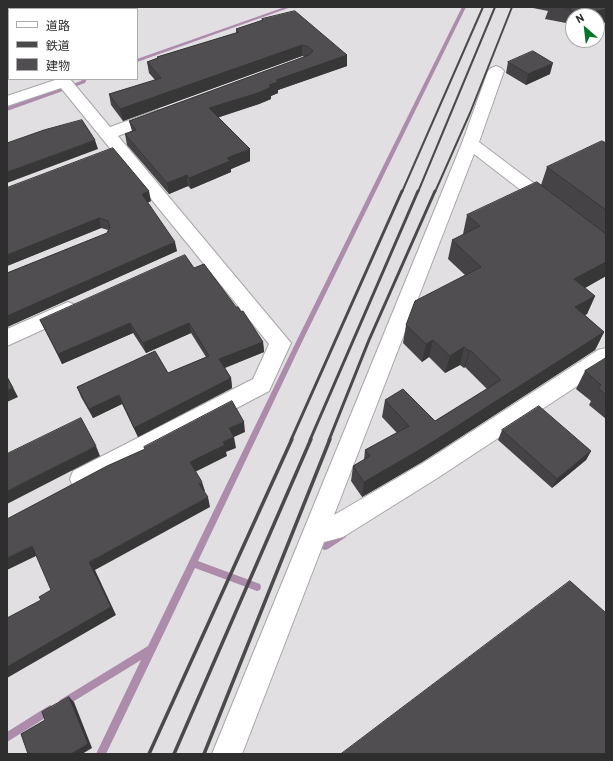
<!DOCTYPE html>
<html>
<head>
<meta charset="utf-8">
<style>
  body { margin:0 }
  #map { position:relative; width:613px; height:761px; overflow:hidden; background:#e2dfe2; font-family:Barlow,"Noto Sans JP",sans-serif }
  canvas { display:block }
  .frame { position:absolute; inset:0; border:8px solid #2f2e2f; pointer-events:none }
  .legend { position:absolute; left:8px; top:8px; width:130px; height:72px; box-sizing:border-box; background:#fff; border:1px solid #acabac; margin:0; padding:5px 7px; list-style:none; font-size:12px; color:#2f2e2f }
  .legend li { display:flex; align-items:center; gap:8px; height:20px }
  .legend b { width:20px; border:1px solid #acabac }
  .north { position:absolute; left:565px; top:8px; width:40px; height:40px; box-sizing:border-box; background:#fff; border:1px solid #acabac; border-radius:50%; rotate:332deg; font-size:11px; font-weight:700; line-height:16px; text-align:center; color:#2f2e2f }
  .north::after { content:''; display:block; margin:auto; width:14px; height:18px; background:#047528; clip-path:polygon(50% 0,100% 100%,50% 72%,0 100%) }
</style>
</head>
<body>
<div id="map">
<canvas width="613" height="761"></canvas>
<div class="frame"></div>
<ul class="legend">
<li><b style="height:5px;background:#fff"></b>道路</li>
<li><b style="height:5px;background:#4b4a4b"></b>鉄道</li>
<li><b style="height:11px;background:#504e50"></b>建物</li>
</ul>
<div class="north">N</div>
</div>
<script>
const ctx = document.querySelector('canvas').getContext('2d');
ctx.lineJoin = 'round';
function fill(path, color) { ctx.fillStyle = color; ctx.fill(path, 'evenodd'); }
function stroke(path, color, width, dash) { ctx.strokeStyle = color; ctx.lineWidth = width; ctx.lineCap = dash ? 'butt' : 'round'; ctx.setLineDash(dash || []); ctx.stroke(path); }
const stream = new Path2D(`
  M 285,7 L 291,7 L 137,62 L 137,59 Z
  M 462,7 L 466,7 L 302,342 L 198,561 L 260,584 L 261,587 L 260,590 L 257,591 L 195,568 L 106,754 L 96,754 L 141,660 L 66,706 L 63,708 L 60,706 L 58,703 L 60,700 L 148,646 L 296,342 Z
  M 83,79 L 87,79 L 85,83 L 7,111 L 7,107 L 81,81 Z
  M 343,530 L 346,531 L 347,534 L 346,537 L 328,549 L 325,550 L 322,549 L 321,546 L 322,543 Z
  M 50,705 L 53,707 L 55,710 L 53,713 L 7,742 L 7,732 Z`);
const street = new Path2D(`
  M 7,27 L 9,27 L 9,37 L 7,37 Z
  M 496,66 L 501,68 L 504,71 L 479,142 L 556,200 L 559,204 L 556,208 L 550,210 L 544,208 L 474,154 L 334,515 L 423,463 L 598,350 L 606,348 L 606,367 L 439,477 L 343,537 L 324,542 L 242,754 L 212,754 L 462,143 L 488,71 L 491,68 Z
  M 58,79 L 70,79 L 110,127 L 152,112 L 158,110 L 164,112 L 166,115 L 164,118 L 118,136 L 291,343 L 269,391 L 82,490 L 73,487 L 70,479 L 73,471 L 253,379 L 269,344 L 61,88 L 7,106 L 7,96 Z
  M 68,302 L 75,305 L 78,310 L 75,315 L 7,346 L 7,329 Z`);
const railFar2 = new Path2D(`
  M 402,192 L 483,7
  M 418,192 L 495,7
  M 435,192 L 470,113 L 512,7`);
const railFar1 = new Path2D(`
  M 291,440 L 402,191
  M 310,440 L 418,191
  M 329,440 L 369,340 L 435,191`);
const rail = new Path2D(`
  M 149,754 L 292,439
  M 174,754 L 311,439
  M 204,754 L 330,439`);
const wall = new Path2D(`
  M 528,7 L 606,7 L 606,22 L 597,25 L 597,16 L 573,16 L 573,26 L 566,26 L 566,23 L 545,19 L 548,11 Z
  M 262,19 L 347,55 L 347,66 L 278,90 L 278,93 L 271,96 L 271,99 L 259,104 L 218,117 L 250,161 L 231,169 L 231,172 L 191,189 L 188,186 L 169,194 L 127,145 L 125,134 L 132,131 L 129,121 L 305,57 L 302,56 L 123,121 L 111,105 L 109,94 L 155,80 L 149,73 L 147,62 L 157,58 L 157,57 L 236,33 L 236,29 L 262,21 Z
  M 508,62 L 550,74 L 526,85 L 506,73 Z
  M 606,143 L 606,276 L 585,288 L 595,296 L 587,314 L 585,315 L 604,332 L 595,350 L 422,462 L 362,497 L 351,481 L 353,466 L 364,460 L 365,450 L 397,433 L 382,417 L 385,400 L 435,421 L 487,389 L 465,367 L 464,368 L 460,365 L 445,373 L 429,357 L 422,362 L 403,343 L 406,325 L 465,275 L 448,259 L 452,240 L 464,235 L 463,234 L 467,215 L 541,185 L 547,167 Z
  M 7,188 L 151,201 L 147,203 L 177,251 L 7,327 L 7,273 L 107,233 L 108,230 L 101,228 L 7,266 Z
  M 194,268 L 241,312 L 263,342 L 264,352 L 225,368 L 231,378 L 232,388 L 138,437 L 122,404 L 93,418 L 81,397 L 77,387 L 168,373 L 206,357 L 191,333 L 146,353 L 133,333 L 62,364 L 40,320 Z
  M 606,358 L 606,419 L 589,405 L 591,401 L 576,389 L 585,371 Z
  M 502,430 L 591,451 L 586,460 L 552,488 L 498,440 Z`);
const shadedWall = new Path2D(`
  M 606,9 L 606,22 L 597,25 L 597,16 L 592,16 L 593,12 Z
  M 302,45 L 302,56 L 123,121 L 120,109 Z
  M 347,55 L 347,66 L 278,90 L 278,93 L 271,96 L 271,99 L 259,104 L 211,120 L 209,108 L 276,80 Z
  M 553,63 L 550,74 L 526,85 L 528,74 Z
  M 7,65 L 9,65 L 9,77 L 7,78 Z
  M 95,140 L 98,149 L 7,183 L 7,172 Z
  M 250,149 L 250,161 L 231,169 L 231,172 L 191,189 L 189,178 L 227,158 Z
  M 187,175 L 188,186 L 169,194 L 167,183 Z
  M 149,191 L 151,201 L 144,204 L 142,194 Z
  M 99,218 L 101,228 L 7,266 L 7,255 Z
  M 175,242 L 177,251 L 7,327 L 7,316 Z
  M 606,262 L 606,276 L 567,298 L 574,279 Z
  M 595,296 L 587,314 L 567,325 L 575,307 Z
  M 130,323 L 133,333 L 62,364 L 58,354 Z
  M 189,323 L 191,333 L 146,353 L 143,343 Z
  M 604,332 L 595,350 L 422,462 L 362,497 L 364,482 Z
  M 433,340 L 429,357 L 422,362 L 426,344 Z
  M 263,342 L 264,352 L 221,369 L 219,359 Z
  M 464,347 L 460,365 L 445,373 L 450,356 Z
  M 470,350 L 465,367 L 464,368 L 469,351 Z
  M 7,376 L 18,397 L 7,402 Z
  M 231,378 L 232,388 L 138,437 L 134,428 Z
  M 119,395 L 122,404 L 93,418 L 89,409 Z
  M 244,422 L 245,432 L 234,437 L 236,448 L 226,452 L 227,456 L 193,473 L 190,462 L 223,442 L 229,428 Z
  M 96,446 L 100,456 L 7,504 L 7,491 Z
  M 591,451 L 586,460 L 552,488 L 557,479 Z
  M 202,482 L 205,491 L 201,493 L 199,484 Z
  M 208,497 L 210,507 L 95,570 L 116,615 L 7,678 L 7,667 L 89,562 Z
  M 32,546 L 38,555 L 7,570 L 7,558 Z
  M 69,697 L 74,702 L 92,748 L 82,754 L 71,754 Z`);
const building = new Path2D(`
  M 561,7 L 606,7 L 606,9 L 593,12 L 570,11 L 571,9 Z
  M 295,11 L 347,55 L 276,80 L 278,82 L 269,85 L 271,87 L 258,93 L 209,108 L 250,149 L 227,158 L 230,161 L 189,178 L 187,175 L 167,183 L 125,134 L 136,130 L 129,121 L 309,55 L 313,51 L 309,47 L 302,45 L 120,109 L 109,94 L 161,78 L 147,62 L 158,58 L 157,57 L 239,32 L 236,29 L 263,20 L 262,19 Z
  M 7,46 L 9,48 L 9,65 L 7,65 Z
  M 533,51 L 553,63 L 528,74 L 508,62 Z
  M 82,120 L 95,140 L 7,172 L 7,143 L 44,130 Z
  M 602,141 L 606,143 L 606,210 L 547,167 Z
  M 113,148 L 149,191 L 142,194 L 175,242 L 7,316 L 7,273 L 107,233 L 110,227 L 108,221 L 99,218 L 7,255 L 7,188 Z
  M 537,182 L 606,234 L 606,262 L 574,279 L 595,296 L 575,307 L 604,332 L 426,446 L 364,482 L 353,466 L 370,456 L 365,450 L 409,426 L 385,400 L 403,389 L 435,421 L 501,380 L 470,350 L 469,351 L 464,347 L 450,356 L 433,340 L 426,344 L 406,325 L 415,301 L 481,267 L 452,240 L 480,226 L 467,215 Z
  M 185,255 L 194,268 L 204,264 L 236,307 L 238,307 L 241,312 L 243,311 L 263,342 L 219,359 L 231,378 L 134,428 L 119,395 L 89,409 L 77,387 L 155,351 L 168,373 L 209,356 L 189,323 L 143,343 L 130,323 L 58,354 L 40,320 Z
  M 606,358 L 606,395 L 598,388 L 601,385 L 585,371 Z
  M 7,377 L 13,388 L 7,391 Z
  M 232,401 L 244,422 L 229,428 L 234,437 L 223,442 L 225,445 L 190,462 L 202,482 L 199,484 L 208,497 L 89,562 L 111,607 L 7,667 L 7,618 L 41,600 L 39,597 L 51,590 L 32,546 L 7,558 L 7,519 L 107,466 L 145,449 L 144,447 Z
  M 539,406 L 591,451 L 557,479 L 502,430 Z
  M 81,418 L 96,446 L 7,491 L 7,454 Z
  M 570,581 L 606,613 L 606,754 L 341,754 Z
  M 69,697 L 88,744 L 71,754 L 28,754 L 21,734 L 45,720 L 42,712 Z`);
fill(stream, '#ac8bab');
stroke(street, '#a7a5a7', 2);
fill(street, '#fff');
stroke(railFar2, '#4b4a4b', 2);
stroke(railFar1, '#4b4a4b', 3);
stroke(rail, '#4b4a4b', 3.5);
fill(wall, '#454345');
fill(shadedWall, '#383738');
fill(building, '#504e50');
stroke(building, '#383738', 1);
</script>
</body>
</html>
